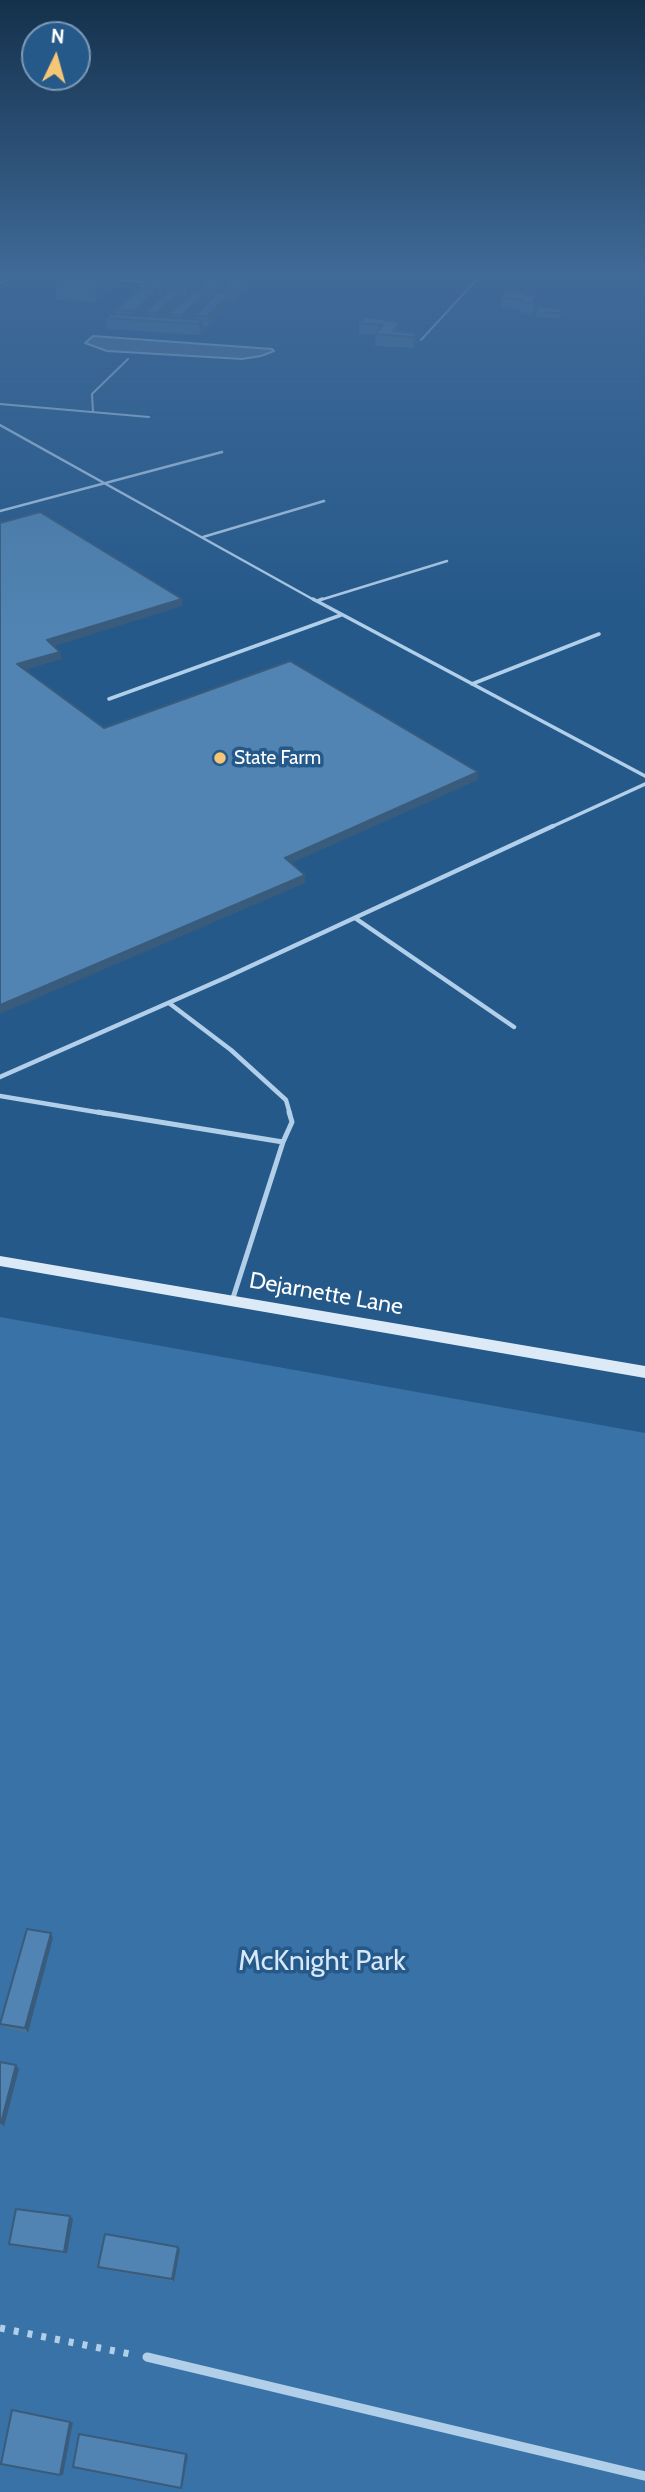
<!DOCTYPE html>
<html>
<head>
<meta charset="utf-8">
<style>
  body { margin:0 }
  #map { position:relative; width:645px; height:2492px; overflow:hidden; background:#25598a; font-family:Cabin,sans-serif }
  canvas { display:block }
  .north { position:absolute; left:21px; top:21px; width:70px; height:70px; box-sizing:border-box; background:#25598a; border:2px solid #7c9bb9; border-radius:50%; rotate:5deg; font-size:19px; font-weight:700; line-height:28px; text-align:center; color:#fff }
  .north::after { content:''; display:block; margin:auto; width:24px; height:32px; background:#f4c675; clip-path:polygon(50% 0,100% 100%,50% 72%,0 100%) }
</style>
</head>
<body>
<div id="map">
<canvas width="645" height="2492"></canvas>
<div class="north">N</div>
</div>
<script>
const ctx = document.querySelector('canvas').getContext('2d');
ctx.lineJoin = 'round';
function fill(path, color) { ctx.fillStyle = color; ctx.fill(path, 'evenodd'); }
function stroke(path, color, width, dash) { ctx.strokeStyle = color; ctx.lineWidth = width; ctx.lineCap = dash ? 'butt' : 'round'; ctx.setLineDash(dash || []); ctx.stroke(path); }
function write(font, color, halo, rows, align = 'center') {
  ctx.font = font + ' Cabin,sans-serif'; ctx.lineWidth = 7; ctx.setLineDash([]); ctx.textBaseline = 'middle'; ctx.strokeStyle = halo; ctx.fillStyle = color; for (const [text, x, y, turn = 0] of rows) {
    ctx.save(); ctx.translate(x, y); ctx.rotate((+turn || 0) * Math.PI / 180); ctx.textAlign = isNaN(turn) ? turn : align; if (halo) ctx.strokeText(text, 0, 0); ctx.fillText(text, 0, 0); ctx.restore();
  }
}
const green = new Path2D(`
  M 0,1317 L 645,1433 L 645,2492 L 0,2492 Z`);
const water = new Path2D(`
  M 93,336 L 272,349 L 274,351 L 261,356 L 242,359 L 107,351 L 85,343 Z`);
const path = new Path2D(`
  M 0,2328 L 130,2354`);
const serviceFar5 = new Path2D(`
  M 115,280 L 147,282
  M 0,283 L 12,277
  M 138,291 L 147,282 L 145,277
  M 421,340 L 479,277
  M 0,404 L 149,417
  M 93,412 L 92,394 L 128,359`);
const serviceFar4 = new Path2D(`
  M 0,425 L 316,601
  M 0,511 L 222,452
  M 203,537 L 324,501
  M 317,601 L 447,561`);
const serviceFar3 = new Path2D(`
  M 313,599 L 645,776
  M 317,601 L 322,599
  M 472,684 L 599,634
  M 109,699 L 341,615
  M 549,828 L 645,784`);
const serviceFar2 = new Path2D(`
  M 355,918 L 514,1027
  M 169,1003 L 231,1050 L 286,1100 L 290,1114
  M 0,1077 L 227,977 L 553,826
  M 0,1096 L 108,1114`);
const serviceFar1 = new Path2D(`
  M 98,1112 L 283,1142
  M 232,1301 L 283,1142 L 292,1122 L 289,1112`);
const service = new Path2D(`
  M 147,2357 L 645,2476`);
const secondary = new Path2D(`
  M 0,1256 L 645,1366 L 645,1378 L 0,1266 Z`);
const wall = new Path2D(`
  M 185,277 L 208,277 L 186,298 L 181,297 L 182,302 L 165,318 L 169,318 L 169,314 L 198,292 L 198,288 L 210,277 L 232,277 L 232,279 L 210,299 L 206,299 L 207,303 L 189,319 L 195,320 L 195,316 L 222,294 L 221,290 L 255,280 L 235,301 L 230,301 L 230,305 L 208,327 L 203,327 L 204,331 L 200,335 L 107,329 L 106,318 L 115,314 L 115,310 L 146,288 L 145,284 L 185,277 L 163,296 L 158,296 L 158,300 L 141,316 L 146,316 L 145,312 L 174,290 L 174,286 Z
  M 120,283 L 96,302 L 57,300 L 55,285 Z
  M 527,295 L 535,296 L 534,306 L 532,314 L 521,313 L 521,310 L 501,308 L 502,298 Z
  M 561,309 L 561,314 L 558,319 L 536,317 L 536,312 Z
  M 364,317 L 399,332 L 416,333 L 416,344 L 413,348 L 375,346 L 376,335 L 359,334 L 359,323 Z
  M 51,1933 L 53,1938 L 28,2033 L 3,2028 L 0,2024 Z
  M 73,2219 L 67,2254 L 12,2246 L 9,2244 Z
  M 178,2247 L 180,2249 L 174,2282 L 100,2269 L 98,2267 Z`);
const shadedWall = new Path2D(`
  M 108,277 L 119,277 L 120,283 L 96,302 L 94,287 Z
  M 172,277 L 185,277 L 163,296 L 162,285 Z
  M 197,277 L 208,277 L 186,298 L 186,287 Z
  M 223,277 L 232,277 L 232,279 L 210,299 L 210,289 Z
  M 248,277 L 255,277 L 255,280 L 235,301 L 234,290 Z
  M 158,289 L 158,300 L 136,320 L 134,320 L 133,311 Z
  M 181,291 L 182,302 L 161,321 L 158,321 L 157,313 Z
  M 206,293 L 207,303 L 185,323 L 182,323 L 182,315 Z
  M 230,294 L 230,305 L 208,327 L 207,316 Z
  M 535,296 L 534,306 L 532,314 L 533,303 Z
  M 203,320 L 204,331 L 200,335 L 199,324 Z
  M 400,322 L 399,333 L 393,331 Z
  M 416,333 L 416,344 L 413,348 L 413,337 Z
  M 182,599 L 182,606 L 49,648 L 47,640 Z
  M 60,652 L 62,659 L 18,672 L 17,664 Z
  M 478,772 L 478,780 L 285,866 L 285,858 Z
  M 305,875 L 305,883 L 0,1014 L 0,1005 Z
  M 51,1933 L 53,1938 L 28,2033 L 25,2028 Z
  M 16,2065 L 19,2069 L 4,2127 L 1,2123 Z
  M 70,2216 L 73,2219 L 67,2254 L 64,2252 Z
  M 178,2247 L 180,2249 L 174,2282 L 172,2279 Z
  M 70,2422 L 73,2422 L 63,2475 L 60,2475 Z
  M 186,2454 L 188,2455 L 182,2488 L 181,2488 Z`);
const building = new Path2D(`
  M 67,277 L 108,277 L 94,287 L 55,285 Z
  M 154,277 L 172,277 L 162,285 L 145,284 Z
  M 185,277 L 197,277 L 186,287 L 174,286 Z
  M 210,277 L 223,277 L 210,289 L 198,288 Z
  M 235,277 L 248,277 L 234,290 L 221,290 Z
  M 141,288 L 158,289 L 133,311 L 115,310 Z
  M 170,290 L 181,291 L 157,313 L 145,312 Z
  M 194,292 L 206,293 L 182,315 L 169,314 Z
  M 218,293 L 230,294 L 207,316 L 195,316 Z
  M 504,293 L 527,293 L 526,295 L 535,296 L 533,303 L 522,302 L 523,299 L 502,298 Z
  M 539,307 L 561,309 L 559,313 L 536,312 Z
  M 111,314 L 203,320 L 199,324 L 106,318 Z
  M 364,317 L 400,322 L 393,331 L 416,333 L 413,337 L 376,334 L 383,325 L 359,323 Z
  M 40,512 L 182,599 L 47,640 L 60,652 L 17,664 L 104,728 L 290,661 L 478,772 L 285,858 L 305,875 L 0,1005 L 0,523 Z
  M 27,1929 L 51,1933 L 25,2028 L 0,2024 Z
  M 0,2062 L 16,2065 L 1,2123 L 0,2123 Z
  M 16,2209 L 70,2216 L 64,2252 L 9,2244 Z
  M 105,2234 L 178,2247 L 172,2279 L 98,2267 Z
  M 12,2410 L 70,2422 L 60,2475 L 1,2464 Z
  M 79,2434 L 186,2454 L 181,2488 L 73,2467 Z`);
const markers = [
  [220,758,7,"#f4c675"]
];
const farPoinames = [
  ["State Farm",234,758]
];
const streetNames = [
  ["Dejarnette Lane",326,1294,10]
];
const nearParknames = [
  ["McKnight Park",322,1962]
];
fill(green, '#3972a6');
fill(water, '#55799c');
stroke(water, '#a6cbea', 2);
stroke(path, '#b2cfea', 7, [5, 9]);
stroke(serviceFar5, '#b2cfea', 2);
stroke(serviceFar4, '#b2cfea', 2.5);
stroke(serviceFar3, '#b2cfea', 3.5);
stroke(serviceFar2, '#b2cfea', 4.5);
stroke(serviceFar1, '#b2cfea', 5);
stroke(service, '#b2cfea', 9);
fill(secondary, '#dceaf8');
fill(wall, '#467299');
fill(shadedWall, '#395c7d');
fill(building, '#5184b2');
stroke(building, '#395c7d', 2);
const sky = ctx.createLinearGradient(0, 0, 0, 625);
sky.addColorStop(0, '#14314c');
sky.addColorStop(0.44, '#406a98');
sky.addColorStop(1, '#406a9800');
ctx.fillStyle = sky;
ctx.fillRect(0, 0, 645, 625);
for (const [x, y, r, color] of markers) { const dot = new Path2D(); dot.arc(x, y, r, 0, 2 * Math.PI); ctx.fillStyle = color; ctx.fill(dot); stroke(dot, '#25598a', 2.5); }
write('19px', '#fff', '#25598a', farPoinames, 'left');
write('23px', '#fff', '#25598a', streetNames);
write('28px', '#d6e8f7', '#25598a', nearParknames);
</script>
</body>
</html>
